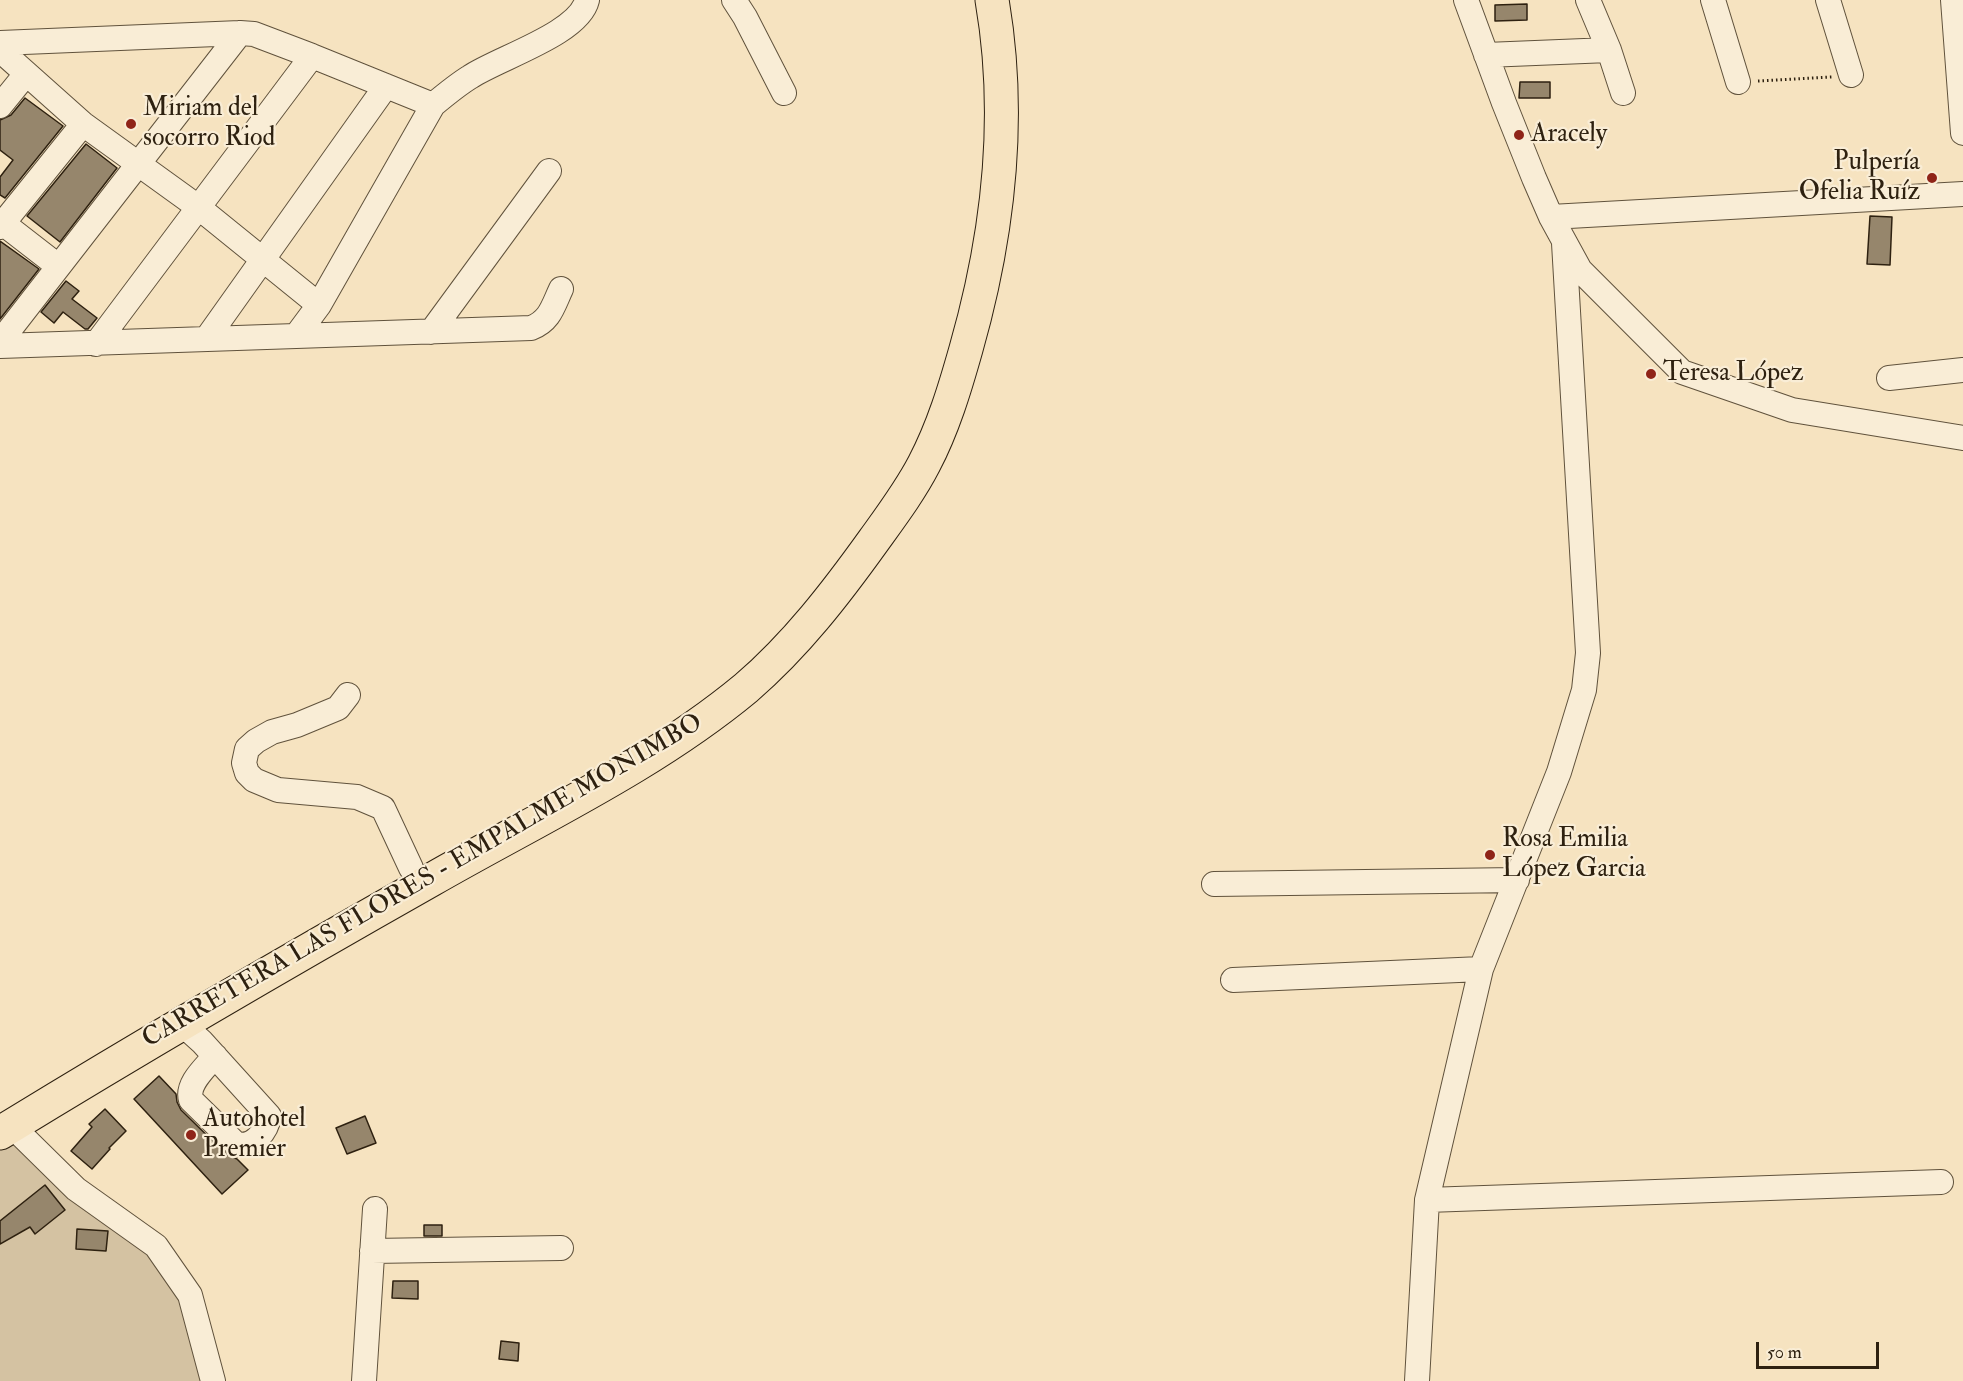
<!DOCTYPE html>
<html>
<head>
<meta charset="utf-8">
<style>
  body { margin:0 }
  #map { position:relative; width:1963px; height:1381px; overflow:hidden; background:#f6e3c0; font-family:"IM FELL Double Pica",serif }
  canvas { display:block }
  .scale { position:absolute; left:1756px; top:1342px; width:123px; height:27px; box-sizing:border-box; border:3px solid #2e2110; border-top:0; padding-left:8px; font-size:18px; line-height:21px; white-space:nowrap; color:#2e2110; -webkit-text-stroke:4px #f9edd6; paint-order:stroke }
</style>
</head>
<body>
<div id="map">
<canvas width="1963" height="1381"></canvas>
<div class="scale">50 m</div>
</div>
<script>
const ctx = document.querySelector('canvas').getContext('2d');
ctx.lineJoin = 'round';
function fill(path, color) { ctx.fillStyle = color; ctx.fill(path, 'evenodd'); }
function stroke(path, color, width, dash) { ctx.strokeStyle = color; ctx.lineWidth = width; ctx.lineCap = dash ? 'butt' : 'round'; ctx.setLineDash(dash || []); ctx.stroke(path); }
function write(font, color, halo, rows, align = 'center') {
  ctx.font = font + ' "IM FELL Double Pica",serif'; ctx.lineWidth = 4.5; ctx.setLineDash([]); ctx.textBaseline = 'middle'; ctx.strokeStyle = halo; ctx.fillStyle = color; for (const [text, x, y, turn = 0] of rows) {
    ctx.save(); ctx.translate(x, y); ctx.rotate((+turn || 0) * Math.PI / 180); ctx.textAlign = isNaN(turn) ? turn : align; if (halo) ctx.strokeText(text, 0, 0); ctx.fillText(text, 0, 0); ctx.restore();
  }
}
const green = new Path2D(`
  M 0,1133 L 156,1246 L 190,1295 L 213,1381 L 0,1381 Z`);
const building = new Path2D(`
  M 1527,4 L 1527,20 L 1495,21 L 1495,5 Z
  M 1520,82 L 1550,82 L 1550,98 L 1519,98 Z
  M 25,98 L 63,126 L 5,198 L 0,195 L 0,177 L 13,160 L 0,150 L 0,120 L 11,115 Z
  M 86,144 L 117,168 L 60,242 L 27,216 Z
  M 1870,216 L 1892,217 L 1890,265 L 1867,264 Z
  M 0,241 L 39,269 L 0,319 Z
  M 66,281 L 79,291 L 72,299 L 97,318 L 88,329 L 85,329 L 63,312 L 54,323 L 41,312 Z
  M 159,1076 L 176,1094 L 177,1102 L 181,1110 L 226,1154 L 237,1159 L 248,1170 L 222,1194 L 134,1099 Z
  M 105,1109 L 126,1131 L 109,1148 L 110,1149 L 92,1169 L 71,1151 L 92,1127 L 89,1124 Z
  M 365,1116 L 376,1143 L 347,1154 L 336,1128 Z
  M 45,1185 L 65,1210 L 35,1234 L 30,1227 L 0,1244 L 0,1221 Z
  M 424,1225 L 442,1225 L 442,1236 L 424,1236 Z
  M 77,1229 L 108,1231 L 106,1251 L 76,1249 Z
  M 393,1281 L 418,1281 L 418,1299 L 392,1298 Z
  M 501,1341 L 519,1343 L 518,1361 L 499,1359 Z`);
const path = new Path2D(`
  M 1758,81 L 1832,77`);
const minor = new Path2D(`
  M 734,0 L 745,17 L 784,93
  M 1466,0 L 1504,103 L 1534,178 L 1551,217 L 1580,270 L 1682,372 L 1792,410 L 1963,438
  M 1588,0 L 1609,50 L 1623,93
  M 1713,0 L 1738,82
  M 1828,0 L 1851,75
  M 1953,0 L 1963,133
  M 0,43 L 240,33 L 254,34 L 312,56 L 433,105 C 445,95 457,85 470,77 C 498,58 579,34 587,0
  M 0,50 L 83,124 L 198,207 L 319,305
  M 1486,55 L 1609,50
  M 0,106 L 26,74
  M 1551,217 L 1963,194
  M 0,221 L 58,266
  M 0,227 L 83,124
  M 431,332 L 549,171
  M 296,336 L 531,328 C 550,321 553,306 561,289
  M 207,338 L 386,86
  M 0,342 L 240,33
  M 96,344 L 312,56
  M 0,346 L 296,336 L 319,305 L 433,105
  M 1889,378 L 1963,370
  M 348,695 L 338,708 L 297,725 L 272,732 L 256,741 L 247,749 L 244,763 L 247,773 L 254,780 L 278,790 L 357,797 L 383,808 L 411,868
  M 1214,884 L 1517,880
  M 1233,980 L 1481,969
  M 182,1024 L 202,1042 L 269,1116 C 267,1131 253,1149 236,1144 L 191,1100 C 186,1084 205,1068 215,1056
  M 12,1126 L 76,1189 L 156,1246 L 190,1295 L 213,1381
  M 1427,1200 L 1941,1182
  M 372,1251 L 561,1248
  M 364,1381 L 375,1209
  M 1417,1381 L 1427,1200 L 1481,969 L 1559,772 L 1584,690 L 1588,653 L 1564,243`);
const highway = new Path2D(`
  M 0,1133 C 142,1046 286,962 431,880 C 537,819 652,766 746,688 C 796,645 836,593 874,540 C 892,515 910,491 924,464 C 943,428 955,388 966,349 C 998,237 1012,116 992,0`);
const markers = [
  [131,124,6,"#8f2418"],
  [1519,135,6,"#8f2418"],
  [1932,178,6,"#8f2418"],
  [1651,374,6,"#8f2418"],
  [1490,855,6,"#8f2418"],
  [191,1135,6,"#8f2418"]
];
const poiNames = [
  ["Miriam del",143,109],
  ["socorro Riod",143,139],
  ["Aracely",1531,135],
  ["Pulpería",1920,163,"right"],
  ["Ofelia Ruíz",1920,193,"right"],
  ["Teresa López",1663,374],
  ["Rosa Emilia",1502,840],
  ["López Garcia",1502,870],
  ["Autohotel",203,1120],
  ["Premier",203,1150]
];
const streetNames = [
  ["CARRETERA LAS FLORES - EMPALME MONIMBO",423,882,-30]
];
fill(green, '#d4c2a2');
fill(building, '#96866c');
stroke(building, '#2e2110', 1.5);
stroke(minor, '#60523c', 26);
stroke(highway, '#2e2110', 35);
stroke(path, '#2e2110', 3, [1.5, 3]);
stroke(minor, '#f9edd6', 24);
stroke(highway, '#f6e3c0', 33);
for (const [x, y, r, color] of markers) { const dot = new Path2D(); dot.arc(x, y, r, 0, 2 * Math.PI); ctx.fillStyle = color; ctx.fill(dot); stroke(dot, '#f9edd6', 2); }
write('26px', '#2e2110', '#f9edd6', poiNames, 'left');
write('26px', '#2e2110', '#f9edd6', streetNames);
</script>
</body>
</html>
